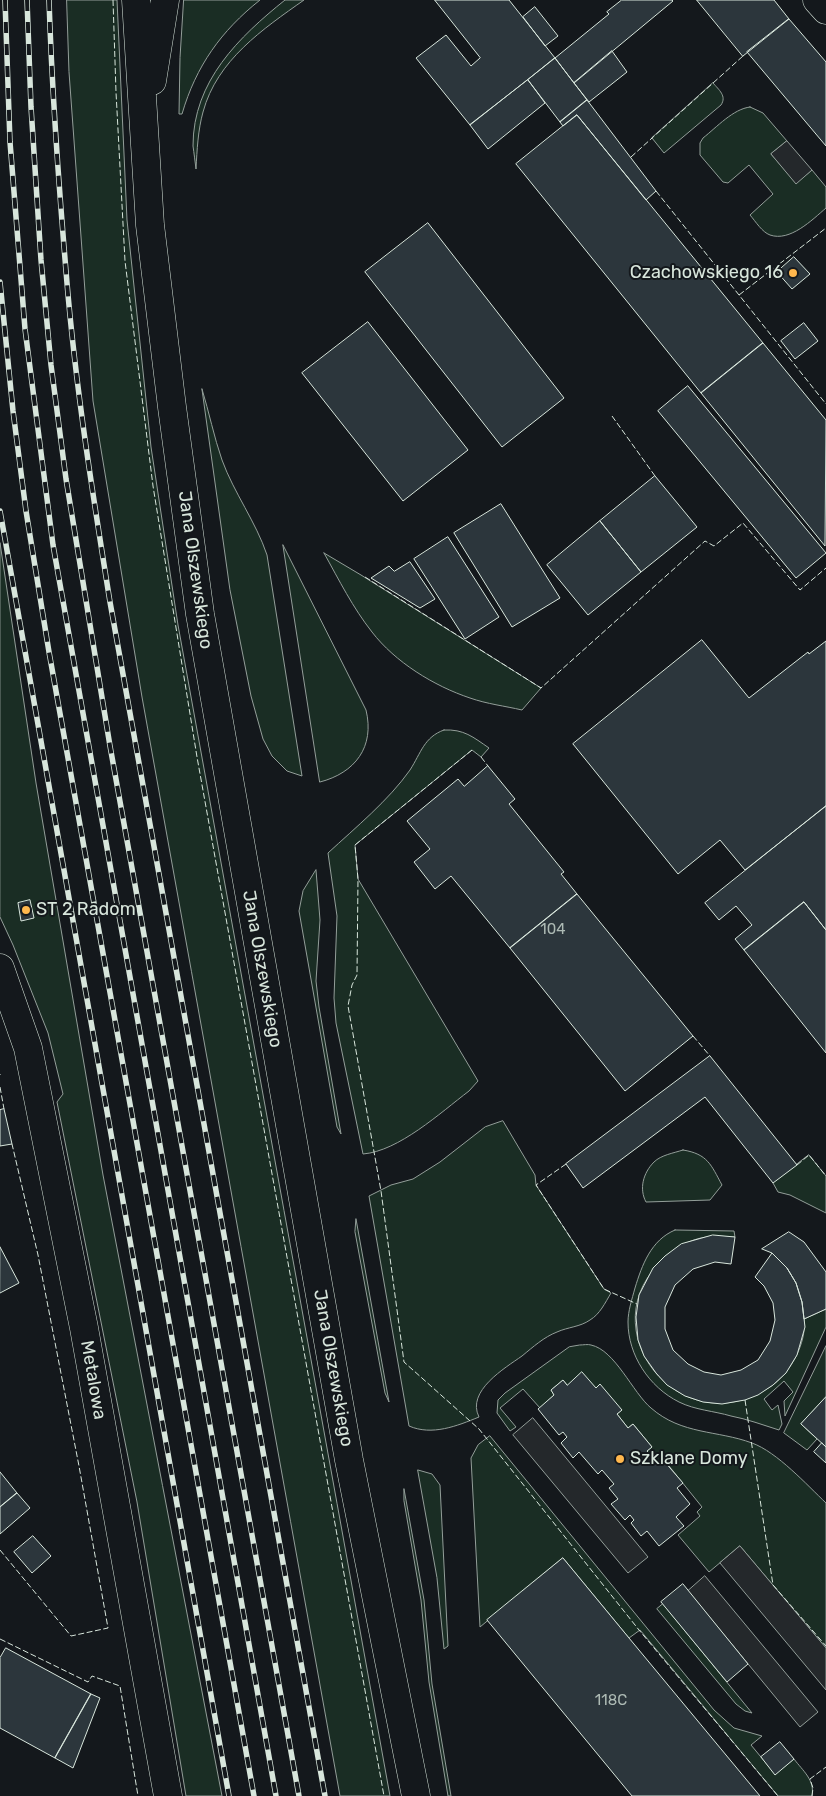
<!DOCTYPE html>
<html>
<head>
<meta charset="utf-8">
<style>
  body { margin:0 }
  canvas { display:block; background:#14181c }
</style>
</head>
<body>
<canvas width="826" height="1796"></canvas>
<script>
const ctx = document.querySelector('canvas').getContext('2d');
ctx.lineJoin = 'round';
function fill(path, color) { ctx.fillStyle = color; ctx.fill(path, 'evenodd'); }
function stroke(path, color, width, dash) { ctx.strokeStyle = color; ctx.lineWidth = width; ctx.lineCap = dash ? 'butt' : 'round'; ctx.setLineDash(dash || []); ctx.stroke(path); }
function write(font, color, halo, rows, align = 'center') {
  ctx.font = font + ' Rubik,sans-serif'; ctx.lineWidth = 4; ctx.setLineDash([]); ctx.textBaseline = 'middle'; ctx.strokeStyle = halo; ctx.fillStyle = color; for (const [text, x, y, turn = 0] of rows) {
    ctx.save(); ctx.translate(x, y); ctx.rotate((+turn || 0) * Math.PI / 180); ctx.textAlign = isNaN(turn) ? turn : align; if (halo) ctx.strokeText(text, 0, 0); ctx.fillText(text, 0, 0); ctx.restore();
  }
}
const green = new Path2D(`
  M 67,0 L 117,0 L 127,220 L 151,447 L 178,625 L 390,1796 L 340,1796 L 142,697 L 93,401 L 69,72 Z
  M 184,0 L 260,0 C 221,31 196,66 182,114 L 179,114 L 180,58 Z
  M 285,0 L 304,0 C 263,29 217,60 203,112 C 198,130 197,150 196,169 C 195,161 194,153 193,146 C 193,81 239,37 285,0 Z
  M 713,83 C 719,90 727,96 721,105 L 664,153 L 652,138 Z
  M 750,107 L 763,113 L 787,141 L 771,154 L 796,183 L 812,170 L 826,187 L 826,208 C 812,220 790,242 770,235 C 762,232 756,222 750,215 L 773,194 L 749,165 L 728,183 L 723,182 L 700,155 L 700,143 L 703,138 C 717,127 733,109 750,107 Z
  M 202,389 C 209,412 214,437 222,460 C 234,493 256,522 267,555 L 302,776 L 287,771 L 272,756 L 263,739 L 251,696 L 230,590 Z
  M 0,543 L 36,783 L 103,1175 L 222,1796 L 186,1796 L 137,1502 L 57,1102 L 63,1094 L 48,1033 L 13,945 L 0,917 Z
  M 283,545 L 366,710 C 375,747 355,773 320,782 Z
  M 324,553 L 361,575 L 541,688 L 522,710 C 505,706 487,704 470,698 C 434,686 395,662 372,632 C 353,608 339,580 324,553 Z
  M 444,730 C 464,729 473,737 489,748 L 481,757 L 472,750 L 355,845 L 358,879 L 478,1081 L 469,1091 C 440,1113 399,1151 363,1154 L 336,1023 L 334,998 L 337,916 L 328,853 C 355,828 389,800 410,770 C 421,753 424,737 444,730 Z
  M 316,870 L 320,920 L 316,981 L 319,1007 L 341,1134 L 337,1127 L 299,911 L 303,891 Z
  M 503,1121 L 535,1175 L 536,1185 L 604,1289 L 611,1293 C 605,1303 600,1314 590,1320 C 580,1327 568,1327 557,1332 C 544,1337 533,1347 522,1356 C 505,1368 466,1391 479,1417 C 457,1426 432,1436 409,1426 L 369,1196 L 391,1185 L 413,1179 L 440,1162 L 485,1127 Z
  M 683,1150 C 708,1154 711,1165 722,1185 L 710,1200 L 646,1202 C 639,1189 643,1173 654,1162 C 661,1155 674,1153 683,1150 Z
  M 809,1155 L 826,1176 L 826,1213 L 790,1195 L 778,1192 L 773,1183 Z
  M 356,1219 L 389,1402 L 385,1393 L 355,1232 Z
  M 675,1230 L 734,1231 L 735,1237 C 703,1235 690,1237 665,1258 C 586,1326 679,1447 770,1387 C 790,1374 807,1343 804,1319 L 826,1309 L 826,1327 L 785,1416 L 784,1401 L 793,1392 L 784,1381 L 764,1399 L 772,1410 L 778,1405 L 782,1424 L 779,1430 C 763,1425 747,1419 731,1416 C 714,1411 695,1410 679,1402 C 649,1387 628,1355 628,1322 C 628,1311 632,1299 635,1288 C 642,1265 651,1240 675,1230 Z
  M 580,1345 C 583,1345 588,1344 591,1345 C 615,1350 633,1393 651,1408 C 682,1435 717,1430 752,1443 C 777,1452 807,1485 826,1503 L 826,1648 L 740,1546 L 709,1572 L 678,1535 L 700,1516 L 697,1512 L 702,1507 L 665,1461 L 659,1465 L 647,1451 L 652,1447 L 633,1424 L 628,1428 L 617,1414 L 622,1410 L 596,1388 L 567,1385 L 563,1380 L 551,1390 L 554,1395 L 540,1408 L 523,1389 L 500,1408 L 516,1427 L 510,1431 L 497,1413 L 498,1400 L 505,1393 L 569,1347 Z
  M 826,1346 L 826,1397 L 801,1424 L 817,1439 L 807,1450 L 784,1433 Z
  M 490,1436 L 714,1710 L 734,1728 L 762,1736 L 751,1745 L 775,1774 L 794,1759 C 803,1771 815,1780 812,1796 L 778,1796 L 640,1630 L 629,1638 L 563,1558 L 480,1627 L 471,1458 L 478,1445 Z
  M 418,1470 L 432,1474 L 440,1485 L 448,1646 L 444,1649 L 437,1578 Z
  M 404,1489 L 424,1600 L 432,1684 L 451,1796 L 448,1796 L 429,1682 L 421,1600 L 404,1501 Z
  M 663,1604 L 752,1713 L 745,1711 L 736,1704 L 657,1609 Z`);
const parking = new Path2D(`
  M 787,141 L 812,170 L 796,184 L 771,154 Z
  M 533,1418 L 648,1557 L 628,1573 L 513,1435 Z
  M 740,1546 L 826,1648 L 826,1690 L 720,1563 Z
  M 705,1576 L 818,1712 L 800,1727 L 688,1591 Z`);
const building = new Path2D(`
  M 435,0 L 509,0 L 555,58 L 470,125 L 416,58 L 446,35 L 471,66 L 480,58 Z
  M 622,0 L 672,0 L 673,1 L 574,83 L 555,58 L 609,14 L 607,12 Z
  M 697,0 L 774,0 L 789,19 L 743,56 Z
  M 535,7 L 558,36 L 545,46 L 523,17 Z
  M 789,19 L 826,62 L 826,146 L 747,52 Z
  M 612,51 L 627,72 L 589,102 L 574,83 Z
  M 555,58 L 587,100 L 560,122 L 528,80 Z
  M 528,80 L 545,103 L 488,149 L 470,125 Z
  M 587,100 L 656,191 L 646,200 L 577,115 L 563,126 L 560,122 Z
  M 577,115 L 763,343 L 701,393 L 516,164 Z
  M 428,223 L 564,398 L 502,447 L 365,272 Z
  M 794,257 L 810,274 L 792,289 L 777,272 Z
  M 368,322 L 468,450 L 403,501 L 302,373 Z
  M 804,323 L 818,341 L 795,359 L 781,341 Z
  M 763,343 L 826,420 L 825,546 L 701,393 Z
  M 688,386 L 826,553 L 796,578 L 658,411 Z
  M 655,476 L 697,527 L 641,572 L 600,521 Z
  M 501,504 L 560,598 L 512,627 L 454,533 Z
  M 600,521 L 641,572 L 588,615 L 547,565 Z
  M 448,537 L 499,617 L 465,639 L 414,559 Z
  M 410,562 L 435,599 L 420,608 L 371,578 L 389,566 L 394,571 Z
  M 702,640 L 749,698 L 808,652 L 809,654 L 826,641 L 826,806 L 745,870 L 720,840 L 678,874 L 573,744 Z
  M 488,766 L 515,799 L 509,804 L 564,872 L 561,874 L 577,894 L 510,948 L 451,876 L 435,889 L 414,862 L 430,849 L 407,821 L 458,779 L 464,786 Z
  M 826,806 L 826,930 L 804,902 L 744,950 L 735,939 L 752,925 L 736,906 L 719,920 L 705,903 Z
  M 577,894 L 693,1036 L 625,1091 L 510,948 Z
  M 30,900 L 34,918 L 21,921 L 18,903 Z
  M 804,902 L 826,930 L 826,1053 L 744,950 Z
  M 710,1056 L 797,1165 L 773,1183 L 705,1097 L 583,1188 L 566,1164 Z
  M 4,1109 L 12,1144 L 0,1146 L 0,1110 Z
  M 789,1232 L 804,1242 L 826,1272 L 826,1309 L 804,1319 L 802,1302 L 796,1283 L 787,1268 L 772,1253 L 762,1249 Z
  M 713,1235 L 735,1237 L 731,1264 L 715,1262 L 693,1269 L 675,1285 L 665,1307 L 665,1329 L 673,1350 L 688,1364 L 704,1372 L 721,1375 L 741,1370 L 758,1360 L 770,1341 L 775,1320 L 773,1303 L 764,1286 L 755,1277 L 772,1253 L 787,1268 L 796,1283 L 802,1302 L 805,1327 L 797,1355 L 786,1373 L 773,1385 L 758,1395 L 745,1400 L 722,1404 L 703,1402 L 685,1396 L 667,1385 L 656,1373 L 644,1356 L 638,1340 L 636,1317 L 639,1295 L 653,1268 L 665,1256 L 681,1244 Z
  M 0,1247 L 19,1283 L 0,1293 Z
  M 582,1372 L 596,1388 L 600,1384 L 622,1410 L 617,1414 L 628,1428 L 633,1424 L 652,1447 L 647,1451 L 659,1465 L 664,1461 L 683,1483 L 677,1488 L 690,1504 L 676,1517 L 684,1526 L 659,1546 L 647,1531 L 641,1536 L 631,1523 L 634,1520 L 630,1515 L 625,1520 L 611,1504 L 618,1499 L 609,1488 L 614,1484 L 602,1470 L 598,1474 L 579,1452 L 573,1458 L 561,1443 L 567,1437 L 563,1432 L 559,1435 L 538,1409 L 554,1395 L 551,1390 L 563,1380 L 567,1385 Z
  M 826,1397 L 826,1447 L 801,1424 Z
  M 822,1443 L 826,1447 L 826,1463 L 814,1452 Z
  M 0,1472 L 17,1493 L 0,1507 Z
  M 17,1493 L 30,1508 L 0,1534 L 0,1507 Z
  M 33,1536 L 51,1556 L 32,1573 L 14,1552 Z
  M 563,1558 L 629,1638 L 760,1796 L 632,1796 L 487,1620 Z
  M 683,1584 L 748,1664 L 727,1682 L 661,1602 Z
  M 6,1648 L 91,1694 L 55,1758 L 0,1728 L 0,1658 Z
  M 91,1694 L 100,1698 L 73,1768 L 55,1758 Z
  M 780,1742 L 794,1759 L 775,1775 L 761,1757 Z`);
const minor = new Path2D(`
  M 817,0 L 826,10`);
const tertiary = new Path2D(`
  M 0,968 L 28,1048 L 84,1328 L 168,1796`);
const secondary = new Path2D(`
  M 136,0 L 150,225 L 172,407 L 200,614 L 349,1460 L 416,1796
  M 152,81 L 165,0`);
const rail = new Path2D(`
  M 5,0 L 10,142 L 25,329 L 53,545 L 276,1796
  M 27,0 L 31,107 L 41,260 L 51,365 L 66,479 L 110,746 L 299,1796
  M 49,0 C 52,95 59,189 67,283 C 76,390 93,496 110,602 L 325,1796
  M 0,282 L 13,411 L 26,511 L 49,652 L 254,1796
  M 0,511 L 229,1796`);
const fence = new Path2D(`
  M 113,0 L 116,92 L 125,261 L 153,486 L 197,757 L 384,1796
  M 631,157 L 743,56
  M 656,191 L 826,404
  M 739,295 L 826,228
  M 612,416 L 655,476
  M 365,577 L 541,688 L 705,541 L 714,546 L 743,523 L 800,590 L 826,568
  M 472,750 L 355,845 L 358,879 L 357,975 L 352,985 L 348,1006 L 381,1191 L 404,1362 L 479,1429 L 639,1630 L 778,1796
  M 481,757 L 488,766
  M 693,1036 L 710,1056
  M 0,1074 L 0,1075
  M 0,1087 L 4,1109
  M 566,1164 L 536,1185 L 604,1289 L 637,1304
  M 797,1165 L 809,1155 L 826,1176
  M 745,1400 L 773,1585 L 826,1646
  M 0,1550 L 71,1636 L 108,1628 L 79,1466 L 38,1255 L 12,1144
  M 0,1639 L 88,1682 L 92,1676 L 120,1686 L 138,1796
  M 812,1796 L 813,1788 L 810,1779 L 826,1767`);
const markers = [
  [793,273,5,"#ffb74d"],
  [26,910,5,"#ffb74d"],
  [620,1459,5,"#ffb74d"]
];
const numberNames = [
  ["104",553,930],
  ["118C",611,1701]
];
const poiNames = [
  ["Czachowskiego 16",783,273,"right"],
  ["ST 2 Radom",36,910],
  ["Szklane Domy",630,1459]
];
const streetNames = [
  ["Jana Olszewskiego",195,570,82],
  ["Jana Olszewskiego",262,969,80],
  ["Jana Olszewskiego",333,1368,80],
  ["Metalowa",93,1380,80]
];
fill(green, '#1a2d24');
stroke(green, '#939e99', 1);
fill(parking, '#24282b');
stroke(parking, '#939e99', 1);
fill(building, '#2c363c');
stroke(building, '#d8e6dc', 1);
stroke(minor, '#d8e6dc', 29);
stroke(tertiary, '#d8e6dc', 29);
stroke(secondary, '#d8e6dc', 29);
stroke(minor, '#14181c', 28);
stroke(tertiary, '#14181c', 28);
stroke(secondary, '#14181c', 28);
stroke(rail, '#d8e6dc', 5.5);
stroke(rail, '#14181c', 4, [11]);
stroke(fence, '#d8e6dc', 1, [6, 2.5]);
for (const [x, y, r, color] of markers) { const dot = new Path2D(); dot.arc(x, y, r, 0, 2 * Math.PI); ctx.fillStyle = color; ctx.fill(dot); stroke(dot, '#14181c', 2); }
write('15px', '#adbab4', null, numberNames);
write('18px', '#d8e6dc', '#14181c', poiNames, 'left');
write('18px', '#d8e6dc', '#14181c', streetNames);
</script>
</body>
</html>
